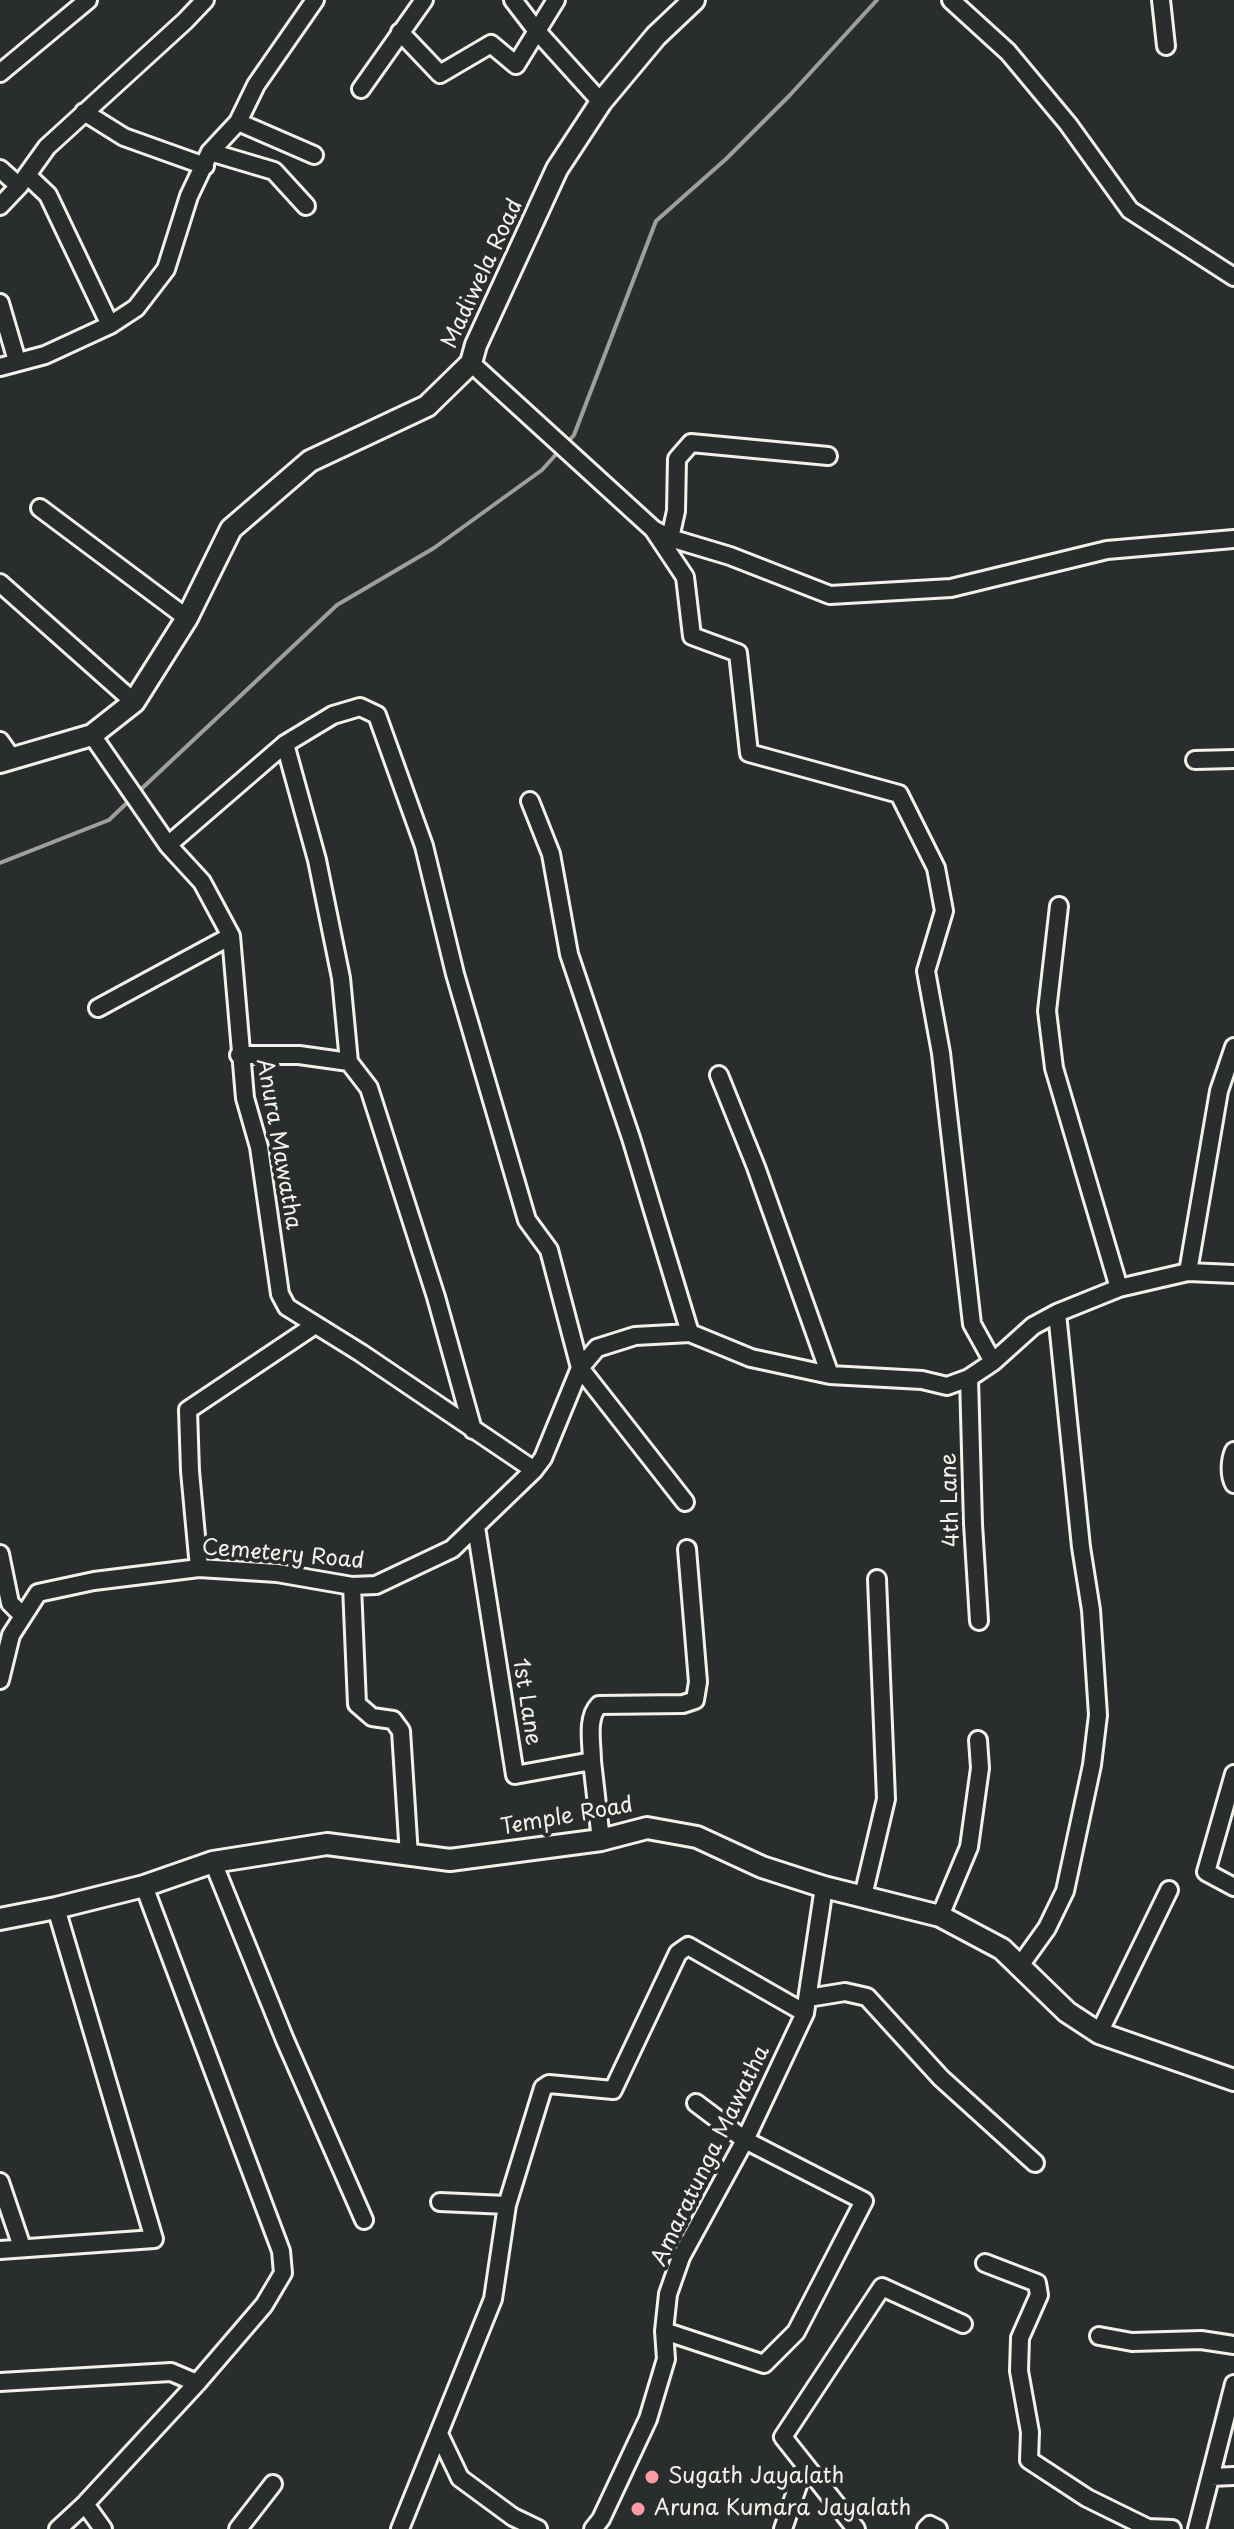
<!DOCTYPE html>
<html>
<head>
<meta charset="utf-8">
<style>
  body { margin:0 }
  canvas { display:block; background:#2a2d2e }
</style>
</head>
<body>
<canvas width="1234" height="2529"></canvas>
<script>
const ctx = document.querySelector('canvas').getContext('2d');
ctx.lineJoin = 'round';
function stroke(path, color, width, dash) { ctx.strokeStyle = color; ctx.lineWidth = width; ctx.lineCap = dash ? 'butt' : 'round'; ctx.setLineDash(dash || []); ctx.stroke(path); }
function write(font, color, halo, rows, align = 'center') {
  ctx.font = font + ' "Playpen Sans",sans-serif'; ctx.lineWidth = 8; ctx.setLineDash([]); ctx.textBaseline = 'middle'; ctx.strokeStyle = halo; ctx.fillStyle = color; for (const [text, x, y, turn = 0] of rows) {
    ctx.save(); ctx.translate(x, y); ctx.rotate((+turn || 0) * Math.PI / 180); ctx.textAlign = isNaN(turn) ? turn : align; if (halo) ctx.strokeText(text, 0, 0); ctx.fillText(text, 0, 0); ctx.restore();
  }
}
const stream = new Path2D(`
  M 565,445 L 574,435 L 656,221 L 726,159 L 790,95 L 877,0
  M 136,794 L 337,605 L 434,548 L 542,470 L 559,451
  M 0,863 L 109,820 L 130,800`);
const minor = new Path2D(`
  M 513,0 L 536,30 L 601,102
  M 951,0 L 1008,52 L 1068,124 L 1130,210 L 1234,277
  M 1161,0 L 1166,46
  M 400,32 L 440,74 L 491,44 L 516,65 L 556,0
  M 0,73 L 88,0
  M 361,89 L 424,0
  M 84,112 L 124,137 L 205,166
  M 238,122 L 314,155
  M 210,152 L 274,171 L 306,206
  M 0,169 L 19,186
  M 27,175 L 48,195 L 110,325
  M 0,206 L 19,186 L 47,147 L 185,21 L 205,0
  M 0,303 L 17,361
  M 471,363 L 653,529 L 670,538 L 730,556 L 830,595 L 951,588 L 1107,550 L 1234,539
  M 0,367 L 45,355 L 110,325 L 136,308 L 166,269 L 189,196 L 210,152 L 238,122 L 256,85 L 315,0
  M 40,508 L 187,618
  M 653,529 L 685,577 L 692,636 L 738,653 L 749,753 L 899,794 L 936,868 L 944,911 L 926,971 L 941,1053 L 972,1324 L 993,1362
  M 670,538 L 676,511 L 677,459 L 691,443 L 828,456
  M 0,583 L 134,702
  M 92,735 L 168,845 L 202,882 L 231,936 L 245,1098 L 259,1147 L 280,1294 L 287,1307 L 361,1353 L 534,1470
  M 0,741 L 12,758
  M 285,744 L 333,715 L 360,707 L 377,715 L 424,846 L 455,974 L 527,1220 L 549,1250 L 580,1368 L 685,1502
  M 1195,760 L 1234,759
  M 530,801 L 551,854 L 569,954 L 631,1138 L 690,1333
  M 168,845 L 285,744 L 317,860 L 341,978 L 349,1062 L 369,1088 L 436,1297 L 473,1430
  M 1059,906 L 1047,1011 L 1054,1068 L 1119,1288
  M 98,1008 L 231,936
  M 239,1055 L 299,1055 L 349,1062
  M 719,1075 L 756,1167 L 830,1375
  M 1188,1272 L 1219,1091 L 1234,1047
  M 969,1378 L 973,1524 L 979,1621
  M 1234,1451 C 1230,1460 1229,1475 1234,1484
  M 476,1527 L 515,1775 L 592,1761 L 601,1840
  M 0,1554 L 10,1603 L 23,1616
  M 199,1568 L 190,1471 L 188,1410 L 315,1325
  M 352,1586 L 357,1704 L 372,1717 L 393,1720 L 401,1731 L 409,1856
  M 0,1680 L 11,1635 L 38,1593 L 94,1581 L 199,1568 L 277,1573 L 352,1586 L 376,1585 L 452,1549 L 534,1470 L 543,1458 L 580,1368 L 597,1348 L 635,1336 L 690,1333 L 751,1358 L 830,1375 L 922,1380 L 947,1386 L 969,1378 L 993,1362 L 1033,1326 L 1057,1313 L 1119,1288 L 1188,1272 L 1234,1274
  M 592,1761 C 592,1744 586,1718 599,1705 L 683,1704 L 695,1700 L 698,1682 L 687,1549
  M 1234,1774 L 1206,1872 L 1234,1887
  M 213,1862 L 285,2040 L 364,2220
  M 863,1896 L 886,1799 L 877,1579
  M 940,1916 L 969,1847 L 980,1768 L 978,1740
  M 1019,1967 L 1047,1928 L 1065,1891 L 1092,1765 L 1098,1715 L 1091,1610 L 1081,1547 L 1057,1313
  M 808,1998 L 845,1992 L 867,1997 L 941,2078 L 1035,2163
  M 1099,2033 L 1169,1890
  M 0,2182 L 22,2247
  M 440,2202 L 507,2205
  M 0,2250 L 154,2239 L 56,1908
  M 985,2263 L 1037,2283 L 1039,2295 L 1020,2338 L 1019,2371 L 1030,2432 L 1029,2460 L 1087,2498 L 1148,2528 L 1172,2529
  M 664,2331 L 764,2364 L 796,2332 L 864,2201 L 745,2140 L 696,2103
  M 1099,2336 L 1132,2342 L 1201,2340 L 1234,2345
  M 0,2382 L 171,2372 L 197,2383
  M 439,2434 L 460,2478 L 513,2517 L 538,2529
  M 1211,2477 L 1234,2476
  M 85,2504 L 103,2529
  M 58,2529 L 85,2504 L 197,2383 L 264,2305 L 283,2273 L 281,2251 L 144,1886
  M 238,2529 L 273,2484
  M 400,2529 L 493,2299 L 507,2205 L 543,2088 L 549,2084 L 613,2090 L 678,1953 L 688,1946 L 805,2013
  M 593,2529 L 601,2519 L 648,2419 L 666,2359 L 664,2331 L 668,2294 L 681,2257 L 745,2140 L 805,2013 L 824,1887
  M 783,2529 L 805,2465
  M 856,2529 L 783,2437 L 882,2287 L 963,2324
  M 926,2529 L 930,2525 L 938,2529
  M 1197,2529 L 1234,2384`);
const major = new Path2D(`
  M 0,762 L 92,735 L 134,702 L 187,618 L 231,529 L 310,461 L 427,406 L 471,363 L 476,345 L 557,169 L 601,102 L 656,36 L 694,0
  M 0,1919 L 56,1908 L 144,1886 L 213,1862 L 327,1844 L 450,1860 L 601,1840 L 647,1828 L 697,1837 L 762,1867 L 824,1887 L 940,1916 L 1002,1949 L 1067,2012 L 1099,2033 L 1234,2080`);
const markers = [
  [652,2477,8,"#ff9aa2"],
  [638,2509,8,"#ff9aa2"]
];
const streetNames = [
  ["Madiwela Road",483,274,-65],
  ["Anura Mawatha",278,1144,80],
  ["4th Lane",951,1500,-92],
  ["Cemetery Road",283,1555,5],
  ["1st Lane",526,1702,81],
  ["Temple Road",567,1817,-10],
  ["Amaratunga Mawatha",711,2156,-64]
];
const poiNames = [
  ["Sugath Jayalath",668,2477],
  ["Aruna Kumara Jayalath",654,2509]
];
stroke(stream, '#9f9f9a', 4);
stroke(minor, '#f4f1e8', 22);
stroke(major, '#f4f1e8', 26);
stroke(minor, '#2a2d2e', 16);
stroke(major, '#2a2d2e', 20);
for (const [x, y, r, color] of markers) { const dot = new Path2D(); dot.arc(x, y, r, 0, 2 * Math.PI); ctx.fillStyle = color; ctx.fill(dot); stroke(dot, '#2a2d2e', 3); }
write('22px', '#f4f1e8', '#2a2d2e', streetNames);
write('22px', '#f4f1e8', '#2a2d2e', poiNames, 'left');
</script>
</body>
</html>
